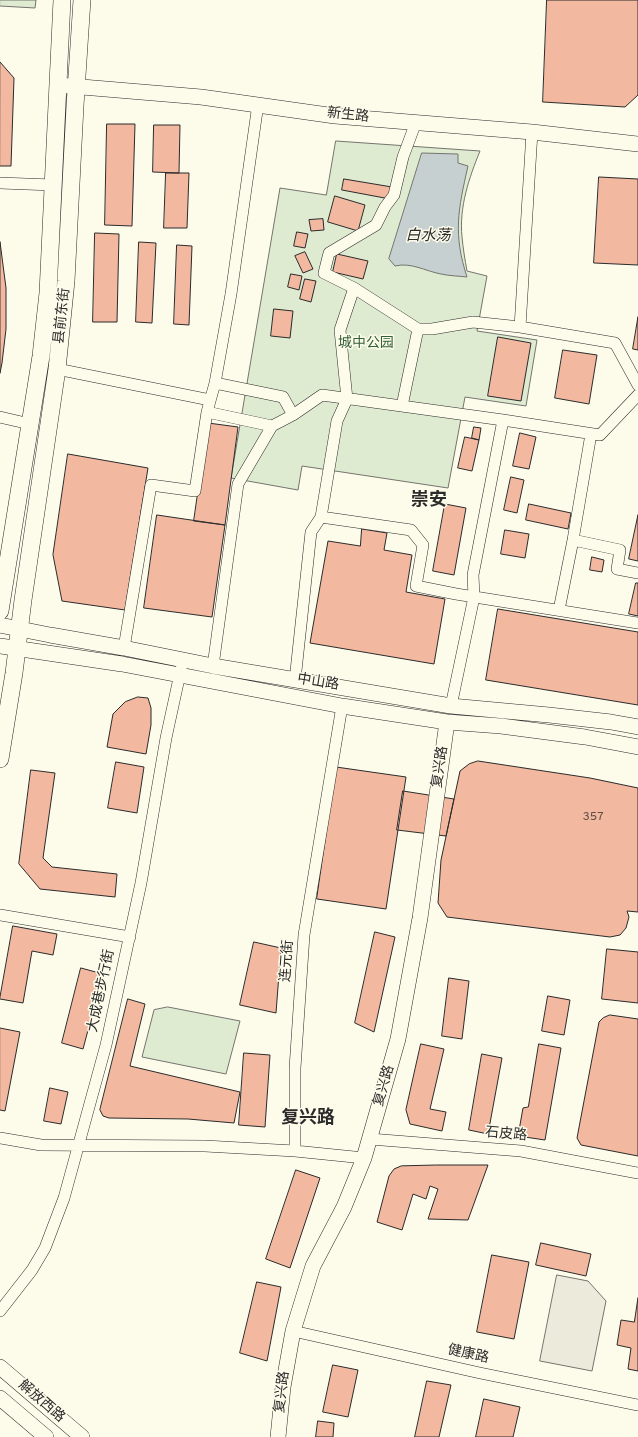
<!DOCTYPE html>
<html>
<head>
<meta charset="utf-8">
<style>
  body { margin:0 }
  canvas { display:block; background:#fdfbea }
</style>
</head>
<body>
<canvas width="638" height="1437"></canvas>
<script>
const ctx = document.querySelector('canvas').getContext('2d');
ctx.lineJoin = 'round';
function fill(path, color) { ctx.fillStyle = color; ctx.fill(path, 'evenodd'); }
function stroke(path, color, width, dash) { ctx.strokeStyle = color; ctx.lineWidth = width; ctx.lineCap = dash ? 'butt' : 'round'; ctx.setLineDash(dash || []); ctx.stroke(path); }
function write(font, color, halo, rows, align = 'center') {
  ctx.font = font + ' Overpass,"Noto Sans SC",sans-serif'; ctx.lineWidth = 3; ctx.setLineDash([]); ctx.textBaseline = 'middle'; ctx.strokeStyle = halo; ctx.fillStyle = color; for (const [text, x, y, turn = 0] of rows) {
    ctx.save(); ctx.translate(x, y); ctx.rotate((+turn || 0) * Math.PI / 180); ctx.textAlign = isNaN(turn) ? turn : align; if (halo) ctx.strokeText(text, 0, 0); ctx.fillText(text, 0, 0); ctx.restore();
  }
}
const green = new Path2D(`
  M 0,0 L 36,0 L 35,8 L 0,6 Z
  M 336,141 L 480,151 C 469,178 459,207 462,237 C 463,248 465,260 467,271 L 487,276 L 477,331 L 537,340 L 526,406 L 465,397 L 448,488 L 302,466 L 298,490 L 231,478 L 280,188 L 326,195 Z
  M 168,1007 L 240,1021 L 226,1074 L 142,1057 L 154,1010 Z`);
const parking = new Path2D(`
  M 557,1275 L 588,1281 L 606,1301 L 592,1371 L 540,1361 Z`);
const water = new Path2D(`
  M 422,153 L 458,154 L 458,163 L 468,166 C 458,210 453,234 467,277 C 459,276 450,276 441,274 C 425,271 411,262 395,266 L 389,259 Z`);
const building = new Path2D(`
  M 547,0 L 638,0 L 638,95 L 625,107 L 543,102 Z
  M 0,62 L 14,78 L 11,166 L 0,166 Z
  M 107,124 L 135,124 L 132,226 L 105,225 Z
  M 154,125 L 180,125 L 179,173 L 153,172 Z
  M 166,173 L 189,173 L 187,228 L 164,228 Z
  M 599,177 L 638,179 L 638,265 L 594,263 Z
  M 344,179 L 392,187 L 390,199 L 342,190 Z
  M 335,196 L 365,205 L 358,231 L 328,222 Z
  M 323,219 L 324,230 L 311,231 L 309,220 Z
  M 297,232 L 308,234 L 305,248 L 294,246 Z
  M 95,233 L 119,234 L 117,322 L 93,322 Z
  M 0,242 L 6,288 L 6,329 L 2,363 L 0,373 Z
  M 139,242 L 156,243 L 152,323 L 136,322 Z
  M 177,245 L 192,246 L 189,325 L 174,324 Z
  M 305,252 L 313,269 L 303,273 L 295,256 Z
  M 337,254 L 368,261 L 363,279 L 333,272 Z
  M 291,274 L 302,276 L 299,290 L 288,287 Z
  M 305,279 L 316,281 L 311,302 L 300,299 Z
  M 274,309 L 293,311 L 290,338 L 271,336 Z
  M 638,317 L 638,350 L 633,349 Z
  M 498,337 L 531,343 L 521,401 L 488,396 Z
  M 563,350 L 597,355 L 589,404 L 555,398 Z
  M 208,423 L 238,427 L 225,525 L 194,521 Z
  M 474,427 L 481,428 L 479,440 L 472,438 Z
  M 520,433 L 536,437 L 529,469 L 513,466 Z
  M 465,437 L 479,440 L 472,471 L 458,468 Z
  M 68,454 L 148,468 L 125,610 L 62,601 L 53,555 Z
  M 511,477 L 524,480 L 517,513 L 504,510 Z
  M 445,504 L 466,508 L 454,575 L 433,571 Z
  M 529,504 L 571,513 L 568,529 L 526,520 Z
  M 157,515 L 225,525 L 212,617 L 144,608 Z
  M 638,515 L 638,561 L 629,559 Z
  M 362,529 L 387,533 L 384,550 L 412,555 L 406,592 L 445,599 L 434,664 L 310,643 L 328,541 L 360,546 Z
  M 505,530 L 529,534 L 525,558 L 501,554 Z
  M 592,557 L 604,560 L 602,572 L 590,570 Z
  M 636,583 L 638,583 L 638,616 L 629,614 Z
  M 498,609 L 638,632 L 638,705 L 486,680 Z
  M 138,697 L 148,698 L 151,708 L 151,725 L 146,754 L 107,747 L 113,714 L 125,702 Z
  M 478,761 L 590,778 L 638,788 L 638,912 L 627,911 L 629,917 L 626,928 L 620,935 L 610,937 L 447,917 L 438,903 L 441,860 L 460,771 L 469,764 Z
  M 116,762 L 144,767 L 137,813 L 108,808 Z
  M 336,767 L 406,777 L 386,909 L 317,899 Z
  M 31,770 L 55,773 L 43,858 L 52,867 L 117,874 L 115,897 L 40,889 L 19,864 Z
  M 403,791 L 454,799 L 446,836 L 397,830 Z
  M 13,926 L 57,934 L 53,955 L 32,951 L 23,1003 L 0,999 Z
  M 375,932 L 395,937 L 374,1032 L 355,1023 Z
  M 254,942 L 281,948 L 276,1013 L 240,1005 Z
  M 607,949 L 638,952 L 638,1003 L 602,999 Z
  M 81,968 L 103,974 L 83,1049 L 62,1043 Z
  M 449,978 L 469,981 L 462,1039 L 442,1036 Z
  M 548,996 L 570,1000 L 564,1035 L 542,1031 Z
  M 128,999 L 145,1004 L 130,1066 L 240,1092 L 234,1123 L 188,1119 L 109,1118 L 103,1116 L 100,1110 Z
  M 610,1015 L 638,1019 L 638,1156 L 581,1145 L 577,1138 L 599,1022 L 603,1018 Z
  M 0,1028 L 20,1032 L 5,1111 L 0,1110 Z
  M 421,1044 L 444,1049 L 430,1109 L 446,1112 L 442,1131 L 410,1124 L 406,1110 Z
  M 539,1044 L 561,1048 L 545,1140 L 518,1136 L 523,1108 L 528,1107 Z
  M 244,1053 L 270,1055 L 265,1127 L 239,1125 Z
  M 482,1054 L 502,1058 L 488,1134 L 469,1130 Z
  M 50,1088 L 68,1092 L 61,1124 L 44,1121 Z
  M 437,1165 L 488,1165 L 468,1220 L 428,1219 L 438,1189 L 430,1186 L 426,1199 L 413,1194 L 402,1230 L 377,1222 L 389,1176 L 394,1169 L 401,1166 Z
  M 296,1170 L 320,1178 L 290,1268 L 266,1259 Z
  M 541,1243 L 591,1254 L 586,1276 L 536,1265 Z
  M 492,1255 L 529,1262 L 514,1339 L 477,1332 Z
  M 257,1282 L 281,1287 L 267,1361 L 240,1353 Z
  M 638,1298 L 638,1371 L 628,1369 L 631,1348 L 617,1345 L 621,1320 L 634,1322 Z
  M 333,1365 L 358,1370 L 348,1417 L 323,1412 Z
  M 427,1381 L 451,1385 L 439,1437 L 415,1437 Z
  M 484,1399 L 520,1407 L 513,1437 L 476,1437 Z
  M 318,1421 L 334,1423 L 333,1437 L 316,1437 Z`);
const street = new Path2D(`
  M 0,183 L 53,185
  M 354,288 L 418,329
  M 520,327 L 532,132
  M 57,369 L 210,400
  M 402,406 L 418,329 L 432,329 L 473,322 L 520,327 L 615,343 L 638,385
  M 207,412 L 272,426 L 293,415 L 283,397 L 215,383
  M 293,415 L 322,395 L 503,420 L 600,435 L 638,395
  M 0,417 L 30,424
  M 321,517 L 337,421 L 347,399 L 340,330 L 354,288 L 324,273 L 329,253 L 376,225 L 385,207 L 394,195 L 403,157 L 416,122
  M 573,540 L 620,550 L 617,569 L 638,573
  M 559,610 L 573,540 L 591,434
  M 124,648 L 151,485 L 195,491 L 207,412 L 215,383 L 231,294 L 258,104
  M 213,666 L 238,484 L 272,426
  M 295,680 L 311,532 L 321,517 L 411,530 L 423,545 L 416,586 L 456,594 L 638,623
  M 451,706 L 474,597 L 473,575 L 503,420
  M 0,915 L 130,937
  M 0,1138 L 41,1145 L 205,1146 L 295,1151 L 364,1158
  M 370,1139 L 521,1151 L 638,1173
  M 295,1151 L 295,1068 L 304,935 L 342,706
  M 0,1311 L 32,1270 L 45,1248 L 64,1198 L 106,1045 L 141,883 L 166,738 L 181,669
  M 293,1331 L 480,1373 L 638,1405`);
const secondary = new Path2D(`
  M 58,85 L 201,97 L 335,116 L 532,132 L 638,144
  M 0,625 L 50,635 L 124,648 L 213,666 L 451,706 L 549,715 L 611,722 L 638,727
  M 0,646 L 122,664 L 342,706 L 447,722 L 501,726 L 585,737 L 638,747
  M 0,1367 L 82,1437
  M 0,1398 L 46,1437
  M 278,1437 L 283,1387 L 293,1331 L 313,1266 L 344,1207 L 364,1158 L 398,1039 L 420,918 L 447,722`);
const primary = new Path2D(`
  M 0,611 L 41,356 L 48,293 L 62,0
  M 0,759 L 14,673 L 23,600 L 57,369 L 66,281 L 75,106 L 82,0`);
const numberNames = [
  ["357",593,818]
];
const streetNames = [
  ["新生路",348,116,6],
  ["县前东街",63,316,-84],
  ["中山路",318,683,9],
  ["复兴路",441,767,-82],
  ["连元街",288,961,-86],
  ["大成巷步行街",102,991,-78],
  ["复兴路",385,1086,-74],
  ["石皮路",506,1135,5],
  ["健康路",468,1355,12],
  ["复兴路",283,1392,-83],
  ["解放西路",41,1402,41]
];
const parkNames = [
  ["城中公园",366,344]
];
const waterNames = [
  ["白水荡",428,237]
];
const districtNames = [
  ["崇安",429,501],
  ["复兴路",308,1119]
];
fill(green, '#deebd1');
stroke(green, '#74746e', 1);
fill(parking, '#eceadb');
stroke(parking, '#74746e', 1);
fill(water, '#c7d0d0');
stroke(water, '#74746e', 1);
fill(building, '#f2b8a0');
stroke(building, '#2b2b2b', 1);
stroke(street, '#2b2b2b', 12);
stroke(secondary, '#2b2b2b', 16);
stroke(primary, '#2b2b2b', 18);
stroke(street, '#fdfbea', 11);
stroke(secondary, '#fdfbea', 15);
stroke(primary, '#fdfbea', 17);
write('12px', '#5d4e48', null, numberNames);
write('14px', '#2b2b2b', '#fdfbea', streetNames);
write('14px', '#34623c', '#fdfbea', parkNames);
write('italic 15px', '#2b2b2b', '#fdfbea', waterNames);
write('bold 18px', '#2b2b2b', '#fdfbea', districtNames);
</script>
</body>
</html>
